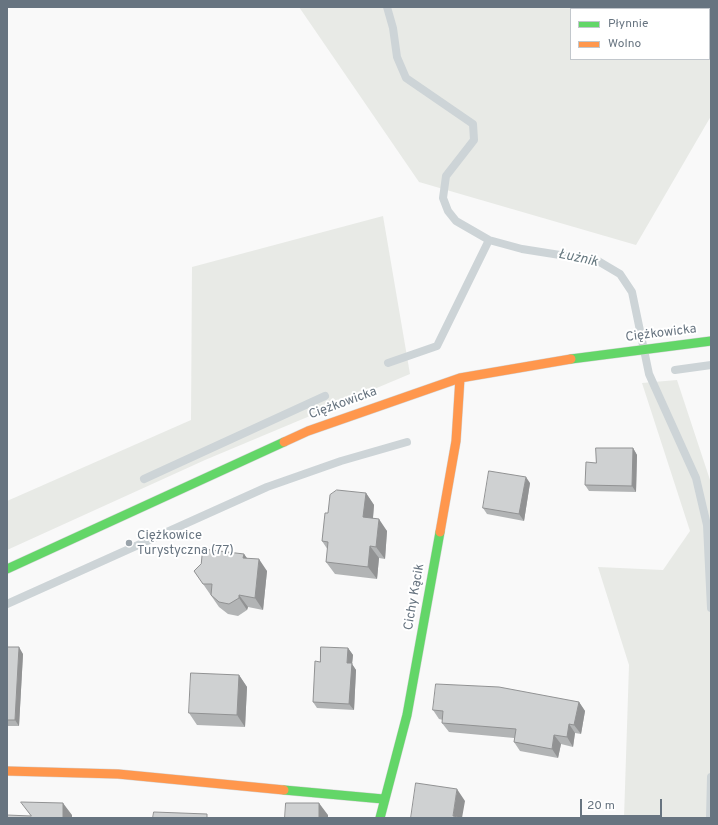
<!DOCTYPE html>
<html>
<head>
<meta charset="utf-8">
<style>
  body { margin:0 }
  #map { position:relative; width:718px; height:825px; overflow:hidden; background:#f9f9f9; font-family:Overpass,sans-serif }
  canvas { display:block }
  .frame { position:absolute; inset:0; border:8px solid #677480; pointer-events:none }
  .legend { position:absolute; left:570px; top:8px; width:140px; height:52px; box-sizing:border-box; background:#fff; border:1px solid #c2c7cc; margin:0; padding:5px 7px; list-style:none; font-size:12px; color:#677480 }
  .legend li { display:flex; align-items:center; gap:8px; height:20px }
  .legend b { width:20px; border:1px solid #c2c7cc }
  .scale { position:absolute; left:580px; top:799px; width:82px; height:18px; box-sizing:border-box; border:2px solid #677480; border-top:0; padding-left:5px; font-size:12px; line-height:14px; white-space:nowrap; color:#677480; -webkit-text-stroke:3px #fff; paint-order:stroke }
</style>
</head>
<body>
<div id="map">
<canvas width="718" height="825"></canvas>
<div class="frame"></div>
<ul class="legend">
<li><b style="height:5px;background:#63d668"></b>Płynnie</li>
<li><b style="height:5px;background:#ff974d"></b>Wolno</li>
</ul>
<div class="scale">20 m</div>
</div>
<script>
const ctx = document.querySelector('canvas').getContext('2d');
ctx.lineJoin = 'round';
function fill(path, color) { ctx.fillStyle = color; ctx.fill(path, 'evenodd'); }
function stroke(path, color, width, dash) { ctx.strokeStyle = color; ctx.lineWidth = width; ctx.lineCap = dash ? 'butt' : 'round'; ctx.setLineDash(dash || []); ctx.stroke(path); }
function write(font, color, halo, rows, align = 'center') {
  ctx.font = font + ' Overpass,sans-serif'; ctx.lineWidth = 4; ctx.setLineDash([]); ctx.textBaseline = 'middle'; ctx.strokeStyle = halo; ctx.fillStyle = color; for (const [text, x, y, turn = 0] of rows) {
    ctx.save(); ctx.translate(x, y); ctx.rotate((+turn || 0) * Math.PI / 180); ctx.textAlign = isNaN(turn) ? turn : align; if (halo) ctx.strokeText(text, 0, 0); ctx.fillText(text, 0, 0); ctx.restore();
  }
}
const green = new Path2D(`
  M 299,7 L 711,7 L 711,116 L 636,245 L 419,182 ZM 571,9 L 709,9 L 709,59 L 571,59 Z
  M 383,216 L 410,374 L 205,460 L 7,550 L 7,501 L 191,420 L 192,267 Z
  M 677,380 L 711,483 L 711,818 L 624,818 L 629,665 L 598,567 L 663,570 L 690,531 L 642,383 Z`);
const stream = new Path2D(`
  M 387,7 L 393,28 L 397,57 L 406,78 L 473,124 L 474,140 L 446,176 L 443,198 L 448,211 L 456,221 L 489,240 L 522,249 L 598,261 L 620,274 L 632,292 L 649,374 L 696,478 L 707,525 L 711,608
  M 388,363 L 437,346 L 489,240
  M 675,370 L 711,365
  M 144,479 L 325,396
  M 7,604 L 267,487 L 341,461 L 407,442
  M 710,818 L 711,777`);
const fast = new Path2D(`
  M 571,359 L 711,341
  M 7,569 L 284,442
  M 284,790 L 383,799
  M 380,818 L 407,715 L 440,532`);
const slow = new Path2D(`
  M 284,442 L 308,431 L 460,378 L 571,359
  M 440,532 L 456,441 L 460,378
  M 7,771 L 118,774 L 284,790`);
const wall = new Path2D(`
  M 633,448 L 637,455 L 636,492 L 589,491 L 585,485 L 596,463 Z
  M 530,483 L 524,521 L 487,514 L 483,508 Z
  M 366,493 L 374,505 L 373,518 L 387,531 L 385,559 L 379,558 L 377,579 L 335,574 L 326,562 L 328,550 L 322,541 L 328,513 Z
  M 244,554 L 247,558 L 267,571 L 263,610 L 248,607 L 247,610 L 238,616 L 228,614 L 219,607 L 194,571 Z
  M 7,647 L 23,654 L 19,726 L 7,726 Z
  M 348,648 L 353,655 L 352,664 L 356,670 L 354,710 L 317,708 L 313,702 L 320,662 Z
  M 239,675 L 247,687 L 245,727 L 197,725 L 189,713 Z
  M 579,702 L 585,711 L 581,734 L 575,733 L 573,747 L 561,744 L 558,758 L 520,751 L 514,742 L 514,738 L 449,732 L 442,723 L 443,720 L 439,719 L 433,710 Z`);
const shadedWall = new Path2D(`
  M 633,448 L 637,455 L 636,492 L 632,486 Z
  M 526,477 L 530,483 L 524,521 L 519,514 Z
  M 366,493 L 374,505 L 372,529 L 363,517 Z
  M 379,519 L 387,531 L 385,559 L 376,547 Z
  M 370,546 L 379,558 L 377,579 L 368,567 Z
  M 244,554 L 252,566 L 243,558 Z
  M 259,559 L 267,571 L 263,610 L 255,598 Z
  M 239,595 L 248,607 L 247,610 L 239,598 Z
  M 19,647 L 23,654 L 19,726 L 15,720 Z
  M 348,648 L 353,655 L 352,664 L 356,670 L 354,710 L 349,704 L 347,663 Z
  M 239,675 L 247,687 L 245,727 L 237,715 Z
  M 579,702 L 585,711 L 581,734 L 574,725 Z
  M 569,724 L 575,733 L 573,747 L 567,737 Z
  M 554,735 L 561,744 L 558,758 L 552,749 Z
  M 457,789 L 465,801 L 462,818 L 453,816 Z
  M 63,803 L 72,815 L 72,818 L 63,818 Z
  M 319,803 L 328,815 L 328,818 L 319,818 Z`);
const building = new Path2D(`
  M 596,448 L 633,448 L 632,486 L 585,485 L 586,462 L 596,463 Z
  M 489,471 L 526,477 L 519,514 L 483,508 Z
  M 337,490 L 366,493 L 363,517 L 379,519 L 376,547 L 370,546 L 368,567 L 326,562 L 328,542 L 322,541 L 325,513 L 328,513 L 330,495 Z
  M 203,549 L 244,554 L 243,558 L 259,559 L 255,598 L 239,595 L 239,598 L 229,604 L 219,602 L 211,595 L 212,584 L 203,584 L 194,571 L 201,564 Z
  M 7,647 L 19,647 L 15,720 L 7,720 Z
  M 321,647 L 348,648 L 347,663 L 352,663 L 349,704 L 313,702 L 315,661 L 320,662 Z
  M 191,673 L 239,675 L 237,715 L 189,713 Z
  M 436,684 L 499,687 L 579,702 L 574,725 L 569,724 L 567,737 L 554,735 L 552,749 L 514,742 L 516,729 L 442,723 L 443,711 L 433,710 Z
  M 416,783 L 457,789 L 453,816 L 462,818 L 411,818 Z
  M 21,802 L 63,803 L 63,818 L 7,818 L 7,815 L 31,816 Z
  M 286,803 L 319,803 L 319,818 L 285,818 Z
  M 154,812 L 207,814 L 207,818 L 153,818 Z`);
const markers = [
  [129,543,4,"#9aa3aa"]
];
const streetNames = [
  ["Ciężkowicka",661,334,-7],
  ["Ciężkowicka",343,404,-20],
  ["Cichy Kącik",415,597,-80]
];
const poiNames = [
  ["Ciężkowice",137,536],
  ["Turystyczna (77)",137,551]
];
const waterNames = [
  ["Łużnik",578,259,12]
];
fill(green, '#e8eae6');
stroke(stream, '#cdd4d7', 8);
stroke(fast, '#d5d6d7', 10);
stroke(slow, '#d5d6d7', 10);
stroke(fast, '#63d668', 9);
stroke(slow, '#ff974d', 9);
fill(wall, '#b2b4b5');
fill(shadedWall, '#919293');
fill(building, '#cfd1d2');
stroke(building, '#919293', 1);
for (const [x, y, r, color] of markers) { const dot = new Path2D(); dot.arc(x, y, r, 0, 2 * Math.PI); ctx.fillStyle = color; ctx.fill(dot); stroke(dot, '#fff', 1.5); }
write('13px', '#677480', '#fff', streetNames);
write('13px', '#677480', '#fff', poiNames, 'left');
write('italic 14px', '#677980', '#fff', waterNames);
</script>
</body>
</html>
